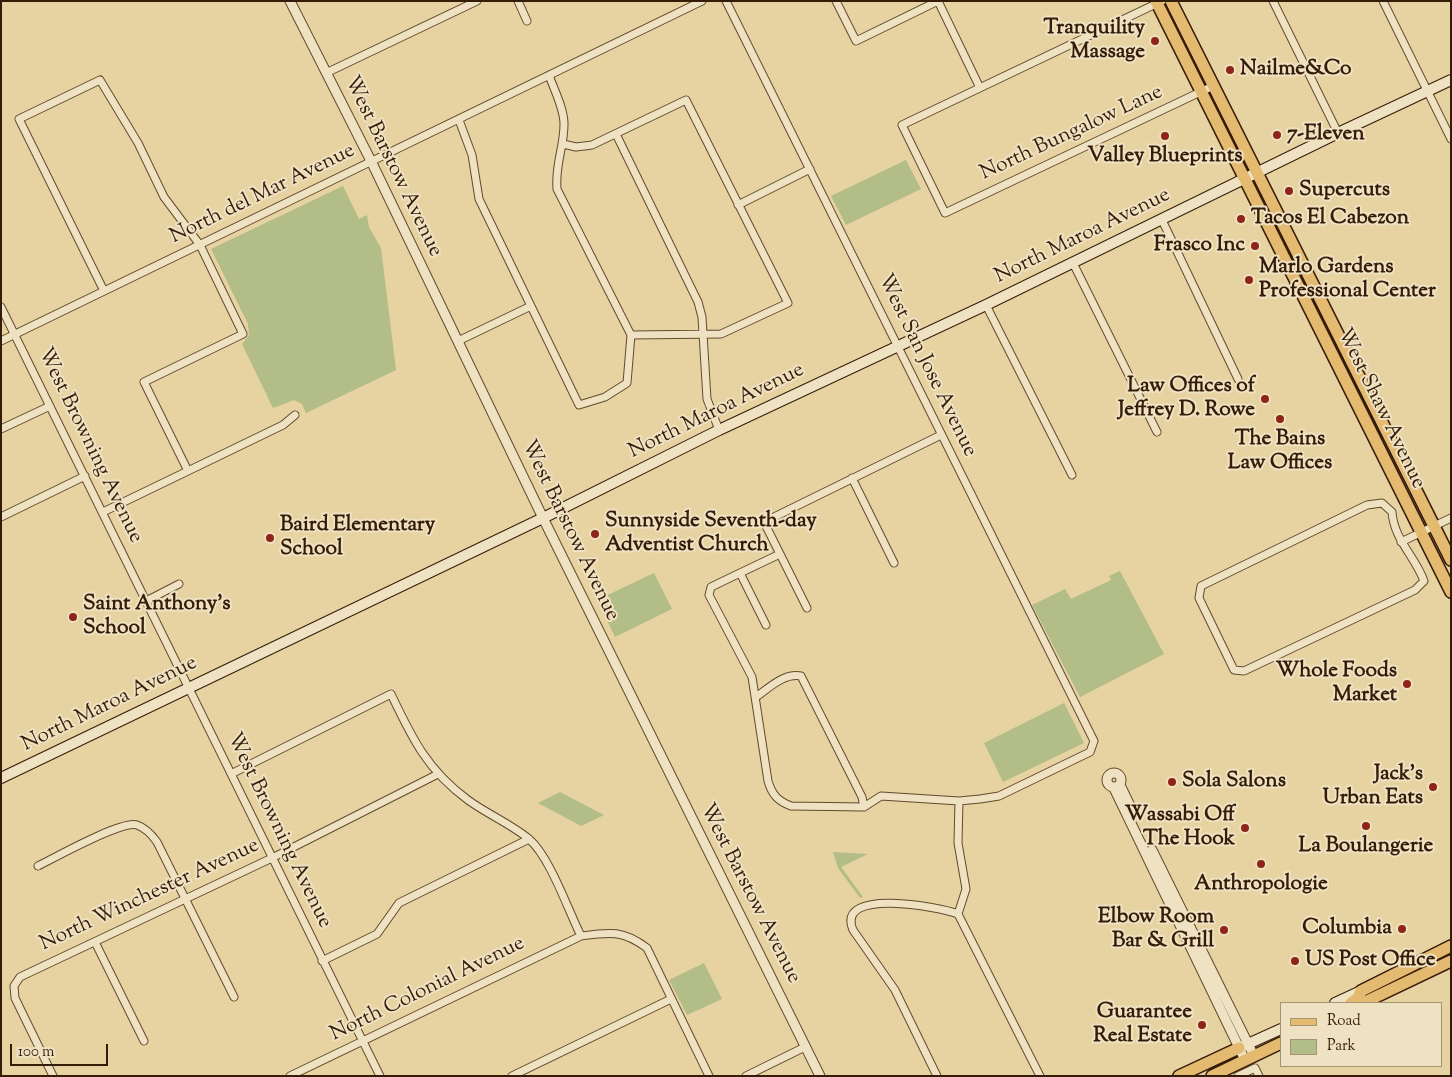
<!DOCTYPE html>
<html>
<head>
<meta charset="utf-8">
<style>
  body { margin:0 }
  #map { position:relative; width:1452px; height:1077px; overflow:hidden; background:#e7d2a1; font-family:"Sorts Mill Goudy",serif }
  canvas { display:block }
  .frame { position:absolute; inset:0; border:2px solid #351c08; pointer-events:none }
  .legend { position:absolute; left:1280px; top:1002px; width:162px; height:65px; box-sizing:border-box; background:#efe2c2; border:1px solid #a59378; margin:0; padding:6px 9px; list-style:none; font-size:15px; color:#351c08 }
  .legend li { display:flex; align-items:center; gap:10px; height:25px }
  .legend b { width:25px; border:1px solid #a59378 }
  .scale { position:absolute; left:10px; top:1044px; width:98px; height:22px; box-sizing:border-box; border:2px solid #351c08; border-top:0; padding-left:6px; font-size:15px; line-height:18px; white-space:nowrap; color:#351c08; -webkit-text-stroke:4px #efe2c2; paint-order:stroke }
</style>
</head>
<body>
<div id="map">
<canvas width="1452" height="1077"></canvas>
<div class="frame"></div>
<ul class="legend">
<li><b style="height:6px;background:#e4b970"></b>Road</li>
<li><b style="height:14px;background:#b2bd87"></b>Park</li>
</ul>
<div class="scale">100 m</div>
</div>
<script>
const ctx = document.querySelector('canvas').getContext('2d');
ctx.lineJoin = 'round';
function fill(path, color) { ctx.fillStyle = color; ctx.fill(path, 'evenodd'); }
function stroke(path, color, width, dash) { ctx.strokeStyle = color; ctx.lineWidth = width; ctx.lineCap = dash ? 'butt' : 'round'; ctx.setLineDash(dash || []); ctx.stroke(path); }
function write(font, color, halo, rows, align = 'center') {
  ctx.font = font + ' "Sorts Mill Goudy",serif'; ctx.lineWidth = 4; ctx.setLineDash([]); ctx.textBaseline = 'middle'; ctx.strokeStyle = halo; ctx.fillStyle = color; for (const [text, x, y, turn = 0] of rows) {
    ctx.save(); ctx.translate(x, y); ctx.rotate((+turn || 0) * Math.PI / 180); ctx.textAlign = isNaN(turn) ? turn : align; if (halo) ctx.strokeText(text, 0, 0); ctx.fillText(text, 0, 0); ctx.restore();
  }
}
const green = new Path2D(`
  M 906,160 L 921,189 L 846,225 L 831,196 Z
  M 343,186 L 359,219 L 367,215 L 369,227 L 381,248 L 396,370 L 306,413 L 302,404 L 294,400 L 273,408 L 242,344 L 249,335 L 248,324 L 211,249 Z
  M 1120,571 L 1164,654 L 1080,697 L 1032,605 L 1065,589 L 1071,599 L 1111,580 L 1109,576 Z
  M 654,573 L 672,609 L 615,637 L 597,600 Z
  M 1064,703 L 1084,743 L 1003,782 L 984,743 Z
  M 560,792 L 604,815 L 581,826 L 538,803 Z
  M 833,852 L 868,854 L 841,867 L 863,897 L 860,898 L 838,868 Z
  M 704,963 L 722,999 L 687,1015 L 669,980 Z`);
const minor = new Path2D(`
  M 518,1 L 527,21
  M 726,1 L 1094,741 L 1090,752 L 999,796 L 980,799 L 959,801 L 881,796 L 864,807 L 791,806 C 778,801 772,795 768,781 L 752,677 L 709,595 L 711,587 L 740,573
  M 836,1 L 856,41 L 938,1 L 980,88
  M 1162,1 L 902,125 L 945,213 L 1213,86
  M 1273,1 L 1338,133
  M 1383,1 L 1451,139
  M 326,73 L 477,1
  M 459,120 L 472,155 L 479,199 L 579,405 L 605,397 L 627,383 L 631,335 L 557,189 C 555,163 564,148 564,124 C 564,108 554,90 549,75
  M 616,134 L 698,302 L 702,317 L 707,399 L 719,430
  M 563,144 L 576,147 L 592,145 L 686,100 L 788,303 L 721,334 L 631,335
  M 738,205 L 810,169
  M 1162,220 L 1238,379
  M 1073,263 L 1157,432
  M 104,291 L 19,119 L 100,80 L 138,143 L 164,197 L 200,245 L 243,334 L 144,382 L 188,471
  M 986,305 L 1072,475
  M 1,307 L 380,1076
  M 1,341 L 702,1
  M 458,341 L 531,306
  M 1,429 L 50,406
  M 852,478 L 894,563
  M 1382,503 L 1392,512 C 1394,540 1415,556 1424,581 L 1415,590 L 1244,671 L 1234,670 L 1199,598 L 1201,586 L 1367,505 Z
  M 103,512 L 283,425 L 295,415
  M 1,517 L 85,476
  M 1401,542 L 1451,518
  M 780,554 L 807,608
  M 146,601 L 179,584
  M 766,625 L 740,573 L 780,554 L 764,522 L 941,435
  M 756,697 C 770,687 784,673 801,676 L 862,797 L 864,807
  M 231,774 L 391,694 C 412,738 427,770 468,800 C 487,814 511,824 529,839 C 550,857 568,910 581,936
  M 959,801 L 958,843 L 966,889 L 958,914 L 1040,1076
  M 38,866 C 56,857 122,820 137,825 C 146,828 152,835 157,842 L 234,997
  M 95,942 L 144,1041
  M 322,961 L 377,934 L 399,903 L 529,839
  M 53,1076 L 15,998 L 14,986 L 20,977 L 272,858 L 438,774
  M 290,1076 L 581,936 C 610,932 623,930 647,948 L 709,1076
  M 512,1076 L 671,999
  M 746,1076 L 805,1047
  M 937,1076 L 895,990 L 853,930 C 835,887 940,907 958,914
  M 1238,1076 L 1255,1068 L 1259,1076`);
const tertiary = new Path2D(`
  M 290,1 L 372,163 L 543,518 L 820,1076
  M1107 780a7 7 0 1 1 14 0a7 7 0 1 1-14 0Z
  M 1120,785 L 1134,814
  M 1114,788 L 1245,1060
  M 1152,850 L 1254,1056`);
const secondary = new Path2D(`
  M 1,778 L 543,518 L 719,430 L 986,305 L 1338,133 L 1451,80
  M 1335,1003 L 1361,991
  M 1239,1048 L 1281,1029`);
const primary = new Path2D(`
  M 1156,1 L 1451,592
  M 1171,1 L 1451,560
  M 1351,1003 L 1358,998 L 1361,991 L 1451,946
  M 1363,1003 L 1451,961
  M 1179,1076 L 1239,1048
  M 1212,1076 L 1281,1043`);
const markers = [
  [1155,41,5,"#8f2418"],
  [1230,70,5,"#8f2418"],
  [1277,135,5,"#8f2418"],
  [1165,136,5,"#8f2418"],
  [1289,191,5,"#8f2418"],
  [1241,219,5,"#8f2418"],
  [1255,246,5,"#8f2418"],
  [1249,280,5,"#8f2418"],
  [1265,399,5,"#8f2418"],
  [1280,419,5,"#8f2418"],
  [595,534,5,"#8f2418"],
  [270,538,5,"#8f2418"],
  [73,617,5,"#8f2418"],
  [1407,684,5,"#8f2418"],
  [1172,782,5,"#8f2418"],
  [1433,787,5,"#8f2418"],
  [1366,826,5,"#8f2418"],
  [1245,828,5,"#8f2418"],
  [1261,864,5,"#8f2418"],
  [1402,929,5,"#8f2418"],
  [1224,930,5,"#8f2418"],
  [1295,961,5,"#8f2418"],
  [1202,1025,5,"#8f2418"]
];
const poiNames = [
  ["Tranquility",1145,29,"right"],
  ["Massage",1145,53,"right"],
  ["Nailme&Co",1240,70],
  ["7-Eleven",1287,135],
  ["Valley Blueprints",1165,157,"center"],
  ["Supercuts",1299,191],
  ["Tacos El Cabezon",1251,219],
  ["Frasco Inc",1245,246,"right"],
  ["Marlo Gardens",1259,268],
  ["Professional Center",1259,292],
  ["Law Offices of",1255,387,"right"],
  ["Jeffrey D. Rowe",1255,411,"right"],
  ["The Bains",1280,440,"center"],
  ["Law Offices",1280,464,"center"],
  ["Sunnyside Seventh-day",605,522],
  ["Adventist Church",605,546],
  ["Baird Elementary",280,526],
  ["School",280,550],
  ["Saint Anthony's",83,605],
  ["School",83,629],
  ["Whole Foods",1397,672,"right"],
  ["Market",1397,696,"right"],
  ["Jack's",1423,775,"right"],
  ["Urban Eats",1423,799,"right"],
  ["Sola Salons",1182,782],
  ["Wassabi Off",1235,816,"right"],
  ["The Hook",1235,840,"right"],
  ["La Boulangerie",1366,847,"center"],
  ["Anthropologie",1261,885,"center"],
  ["Elbow Room",1214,918,"right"],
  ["Bar & Grill",1214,942,"right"],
  ["Columbia",1392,929,"right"],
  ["US Post Office",1305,961],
  ["Guarantee",1192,1013,"right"],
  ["Real Estate",1192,1037,"right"]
];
const streetNames = [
  ["North Bungalow Lane",1072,134,-25],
  ["West Barstow Avenue",392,167,64],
  ["North del Mar Avenue",263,195,-26],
  ["North Maroa Avenue",1083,237,-26],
  ["West San Jose Avenue",926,366,64],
  ["West Shaw Avenue",1380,409,64],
  ["North Maroa Avenue",717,412,-26],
  ["West Browning Avenue",89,446,64],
  ["West Barstow Avenue",569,531,64],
  ["North Maroa Avenue",110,705,-26],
  ["West Browning Avenue",278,831,64],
  ["West Barstow Avenue",749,894,63],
  ["North Winchester Avenue",150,896,-25],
  ["North Colonial Avenue",428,990,-26]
];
fill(green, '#b2bd87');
stroke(minor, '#624a2e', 9);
stroke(tertiary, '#624a2e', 11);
stroke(secondary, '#351c08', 12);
stroke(primary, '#351c08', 14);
stroke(minor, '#efe2c2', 7);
stroke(tertiary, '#efe2c2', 9);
stroke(secondary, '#efe2c2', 10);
stroke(primary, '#e4b970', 11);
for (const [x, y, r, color] of markers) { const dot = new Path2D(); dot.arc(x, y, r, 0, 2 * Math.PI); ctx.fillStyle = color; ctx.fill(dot); stroke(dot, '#efe2c2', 2); }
write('bold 21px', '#351c08', '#efe2c2', poiNames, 'left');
write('21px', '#351c08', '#efe2c2', streetNames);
</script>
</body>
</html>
